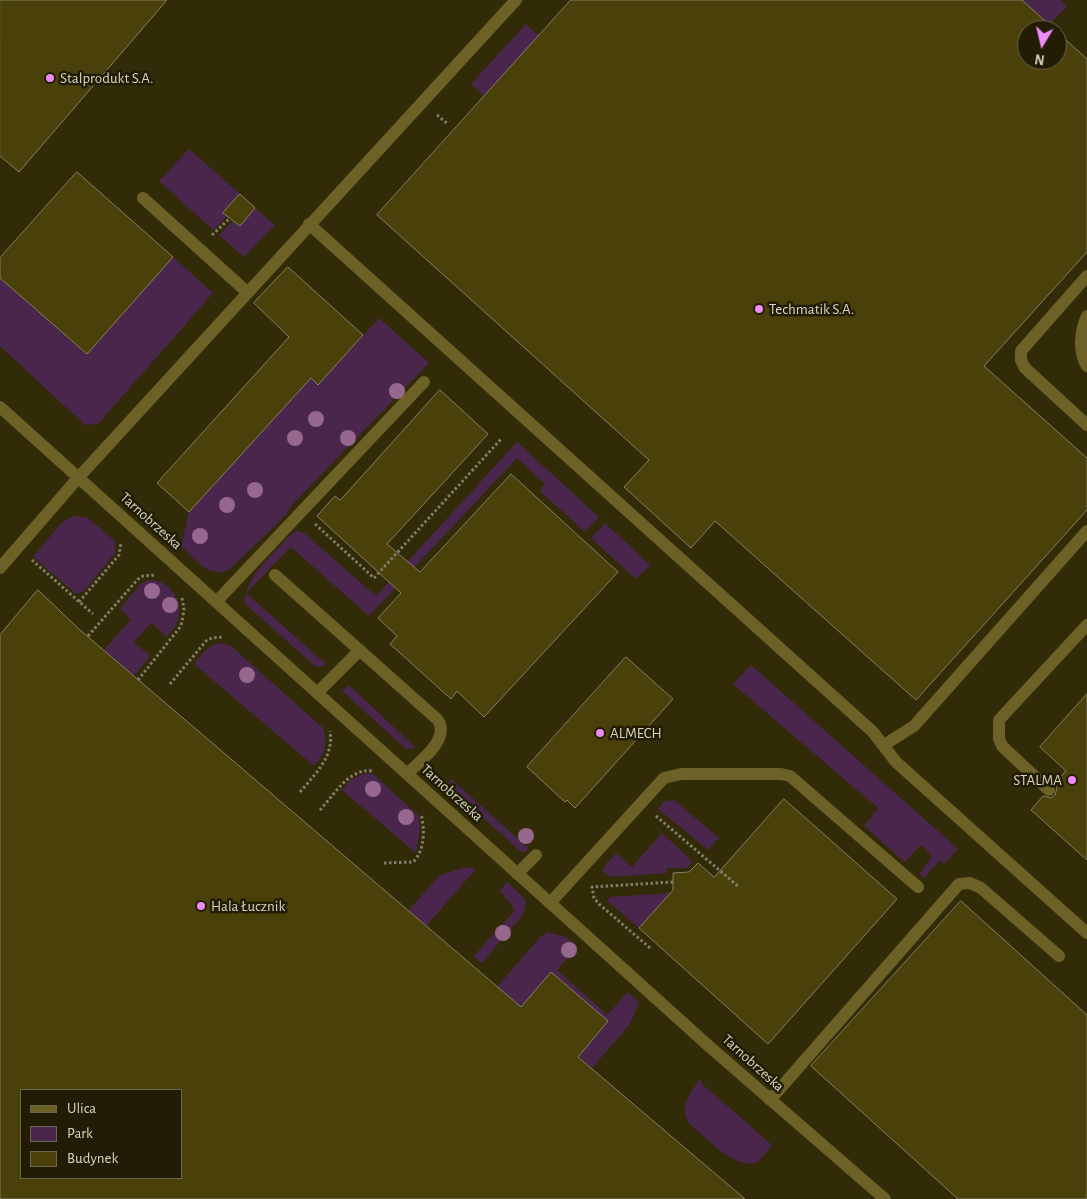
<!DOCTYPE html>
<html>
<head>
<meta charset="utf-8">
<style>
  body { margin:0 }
  #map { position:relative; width:1087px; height:1199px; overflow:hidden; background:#2b260c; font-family:"Alegreya Sans",sans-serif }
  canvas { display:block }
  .legend { position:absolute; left:20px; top:1089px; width:162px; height:90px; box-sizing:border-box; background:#211c03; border:1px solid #6a6651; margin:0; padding:6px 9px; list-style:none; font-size:15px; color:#d7d5c5 }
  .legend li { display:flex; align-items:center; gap:10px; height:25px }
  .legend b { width:25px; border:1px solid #6a6651 }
  .north { position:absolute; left:1017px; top:20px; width:50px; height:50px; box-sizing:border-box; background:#211c03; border:1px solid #6a6651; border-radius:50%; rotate:189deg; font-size:14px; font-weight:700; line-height:20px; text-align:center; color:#d7d5c5 }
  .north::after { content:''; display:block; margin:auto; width:18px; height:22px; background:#ef8bf7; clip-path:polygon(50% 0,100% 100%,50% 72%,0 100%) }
</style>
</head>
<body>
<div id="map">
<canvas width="1087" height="1199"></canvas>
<ul class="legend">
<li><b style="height:6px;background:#6c6126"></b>Ulica</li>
<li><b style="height:14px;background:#4a264d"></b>Park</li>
<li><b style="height:14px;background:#49400a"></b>Budynek</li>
</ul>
<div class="north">N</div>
</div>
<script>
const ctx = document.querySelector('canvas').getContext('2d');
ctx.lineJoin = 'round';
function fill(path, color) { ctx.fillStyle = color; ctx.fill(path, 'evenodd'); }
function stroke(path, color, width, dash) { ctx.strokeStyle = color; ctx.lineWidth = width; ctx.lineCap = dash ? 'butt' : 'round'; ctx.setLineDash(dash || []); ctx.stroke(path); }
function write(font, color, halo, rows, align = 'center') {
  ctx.font = font + ' "Alegreya Sans",sans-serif'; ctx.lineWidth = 5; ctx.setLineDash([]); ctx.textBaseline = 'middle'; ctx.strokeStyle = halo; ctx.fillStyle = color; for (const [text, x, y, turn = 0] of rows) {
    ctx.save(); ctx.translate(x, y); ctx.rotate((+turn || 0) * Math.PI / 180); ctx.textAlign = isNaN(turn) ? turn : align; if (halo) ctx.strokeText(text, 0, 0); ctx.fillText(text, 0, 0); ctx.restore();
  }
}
const built = new Path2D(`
  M 0,0 L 1087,0 L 1087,1199 L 0,1199 ZM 1027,30 L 1057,30 L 1057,60 L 1027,60 ZM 21,1090 L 181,1090 L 181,1178 L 21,1178 Z`);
const green = new Path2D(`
  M 1022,0 L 1060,0 L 1067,6 L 1049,25 Z
  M 526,24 L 539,36 L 484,96 L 471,84 Z
  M 189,149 L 240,194 L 224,213 L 227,216 L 213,230 L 159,181 Z
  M 255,208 L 275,225 L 244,257 L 219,235 L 233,221 L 239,226 Z
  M 173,257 L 213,293 L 98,424 L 85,425 L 0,346 L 0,278 L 86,354 Z
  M 379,318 L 429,363 L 290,507 L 286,515 L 229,570 C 207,578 195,559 181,546 L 189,512 L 311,378 L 318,385 Z
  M 517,442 L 599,517 L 585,532 L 540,491 L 545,484 L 517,458 L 369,616 L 291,547 L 246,593 L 326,664 L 321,667 L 315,666 L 245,604 C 244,577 272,556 289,536 L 296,531 L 304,533 L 376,596 Z
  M 74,516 L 88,518 L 115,541 L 115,553 L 84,591 L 76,594 L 33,557 L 63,521 Z
  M 605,523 L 650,565 L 636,579 L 591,538 Z
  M 150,580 C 170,580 184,601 178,620 C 177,626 170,632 167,637 L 151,623 L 134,642 L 150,656 L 134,676 L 104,650 L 131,619 L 120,609 L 141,583 Z
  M 222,643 L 231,646 L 323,728 C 328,745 325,753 314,766 L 194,664 C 202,654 208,644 222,643 Z
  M 751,665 L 958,849 L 944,864 L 939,861 L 924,878 L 919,874 L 932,856 L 921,845 L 905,862 L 864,826 L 878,808 L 733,684 Z
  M 349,685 L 416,748 L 406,749 L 342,691 Z
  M 365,773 L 373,774 L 418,815 L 420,825 L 416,853 L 342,790 L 349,781 Z
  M 452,779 L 457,784 L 529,849 L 522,853 L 447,785 Z
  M 674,800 L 719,838 L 708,850 L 658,809 L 663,802 Z
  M 662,833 L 693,862 L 686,868 L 667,868 L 667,873 L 611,877 L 603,871 L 604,867 L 616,853 L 632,867 Z
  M 465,867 L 476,869 L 426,926 L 408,911 L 440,875 Z
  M 507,882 L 524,898 L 526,902 L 523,915 L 482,963 L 473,957 L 515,910 L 500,891 Z
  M 670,893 L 639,928 L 607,901 L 610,897 Z
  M 548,932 L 566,937 L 577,947 L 557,970 L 607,1015 L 628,992 L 639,1002 L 630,1024 L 592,1068 L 579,1056 L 608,1021 L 551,972 L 521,1007 L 497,987 L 541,936 Z
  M 700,1079 L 702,1084 L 772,1145 C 768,1149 764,1156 760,1160 C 740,1176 703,1135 688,1122 C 679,1104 690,1094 700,1079 Z`);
const building = new Path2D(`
  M 0,0 L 167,0 L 19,172 L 0,156 Z
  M 571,0 L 1022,0 L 1055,30 L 1027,30 L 1027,60 L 1057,60 L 1057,32 L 1087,59 L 1087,252 L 984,366 L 1087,458 L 1087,510 L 916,700 L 715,521 L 691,548 L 624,487 L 649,460 L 377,215 Z
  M 77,172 L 173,257 L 87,354 L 0,278 L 0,258 Z
  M 240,194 L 255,208 L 240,226 L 223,213 Z
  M 288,267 L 363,335 L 318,385 L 311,378 L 189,512 L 157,483 L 289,337 L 254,303 Z
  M 440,390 L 488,434 L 387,544 L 420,572 L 511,474 L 618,572 L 484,717 L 457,691 L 451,699 L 390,644 L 397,636 L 378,618 L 401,593 L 317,516 L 335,496 L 340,500 Z
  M 38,590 L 80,630 L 521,1007 L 551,972 L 608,1021 L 578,1057 L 745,1199 L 0,1199 L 0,635 ZM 21,1090 L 181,1090 L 181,1178 L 21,1178 Z
  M 626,657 L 673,699 L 575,808 L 567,800 L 565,802 L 527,767 Z
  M 1087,694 L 1087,860 L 1031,810 L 1043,796 L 1051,798 L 1055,795 L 1057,788 L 1054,784 L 1066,771 L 1040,747 Z
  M 784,799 L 897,899 L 768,1044 L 639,928 L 673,890 L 673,873 L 689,872 L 698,863 L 714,877 Z
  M 961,901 L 1087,1015 L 1087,1199 L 958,1199 L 811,1066 Z`);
const path = new Path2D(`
  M 437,115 L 448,124
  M 212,235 L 230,218
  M 315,524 L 374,578 L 502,438
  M 32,560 L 93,614
  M 79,602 L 119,555 L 121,543
  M 88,636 L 138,579 L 143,576 L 156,575
  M 138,680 L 181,626 L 184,610 L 182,598
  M 170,684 L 206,641 L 212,638 L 223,637
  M 300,792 C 316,773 334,757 330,731
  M 320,810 C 334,795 349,768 372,771
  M 656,816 L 739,887
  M 384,863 L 413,862 C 425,851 425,828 421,814
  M 650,948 L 599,904 L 594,898 L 592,887 L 673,882`);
const minor = new Path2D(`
  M 143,198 L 247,292
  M 309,224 L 873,732 L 896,762 L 1087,933
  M 1087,276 L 1021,351 L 1021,360 L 1025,368 L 1087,425
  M 1087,316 C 1080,331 1078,352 1087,366
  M 0,407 L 711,1048 L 885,1199
  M 0,568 L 78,478 L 516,0
  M 275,575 L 438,720 C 450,740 420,761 407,774
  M 216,602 L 424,382
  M 317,693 L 360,650
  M 884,745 L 914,726 L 1087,531
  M 1049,790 L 1002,746 L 999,739 L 999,720 L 1087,625
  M 517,874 L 536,855
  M 550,903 L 664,778 L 681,774 L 781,774 L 790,776 L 918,887
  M 770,1100 L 959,884 L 970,883 L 981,888 L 1059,956`);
const trees = [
  [397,391],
  [316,419],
  [295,438],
  [348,438],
  [255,490],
  [227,505],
  [200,536],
  [152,591],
  [170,605],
  [247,675],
  [373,789],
  [406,817],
  [526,836],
  [503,933],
  [569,950]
];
const markers = [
  [50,78,5,"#ef8bf7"],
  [759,309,5,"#ef8bf7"],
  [600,733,5,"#ef8bf7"],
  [1072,780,5,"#ef8bf7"],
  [201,906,5,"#ef8bf7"]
];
const poiNames = [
  ["Stalprodukt S.A.",60,78],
  ["Techmatik S.A.",769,309],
  ["ALMECH",610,733],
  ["STALMA",1062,780,"right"],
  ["Hala Łucznik",211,906]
];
const streetNames = [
  ["Tarnobrzeska",151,521,42],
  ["Tarnobrzeska",452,793,42],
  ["Tarnobrzeska",753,1063,42]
];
fill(built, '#312b08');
fill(green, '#4a264d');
fill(building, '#49400a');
stroke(building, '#868064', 1);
stroke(path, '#817e69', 3, [2.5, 2.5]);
stroke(minor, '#6c6126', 12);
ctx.fillStyle = '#97688d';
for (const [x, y] of trees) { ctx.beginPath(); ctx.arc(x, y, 8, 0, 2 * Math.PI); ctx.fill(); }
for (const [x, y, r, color] of markers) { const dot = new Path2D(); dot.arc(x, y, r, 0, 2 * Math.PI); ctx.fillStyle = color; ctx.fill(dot); stroke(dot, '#211c03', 2); }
write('15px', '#d7d5c5', '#211c03', poiNames, 'left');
write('15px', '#d7d5c5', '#211c03', streetNames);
</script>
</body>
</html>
